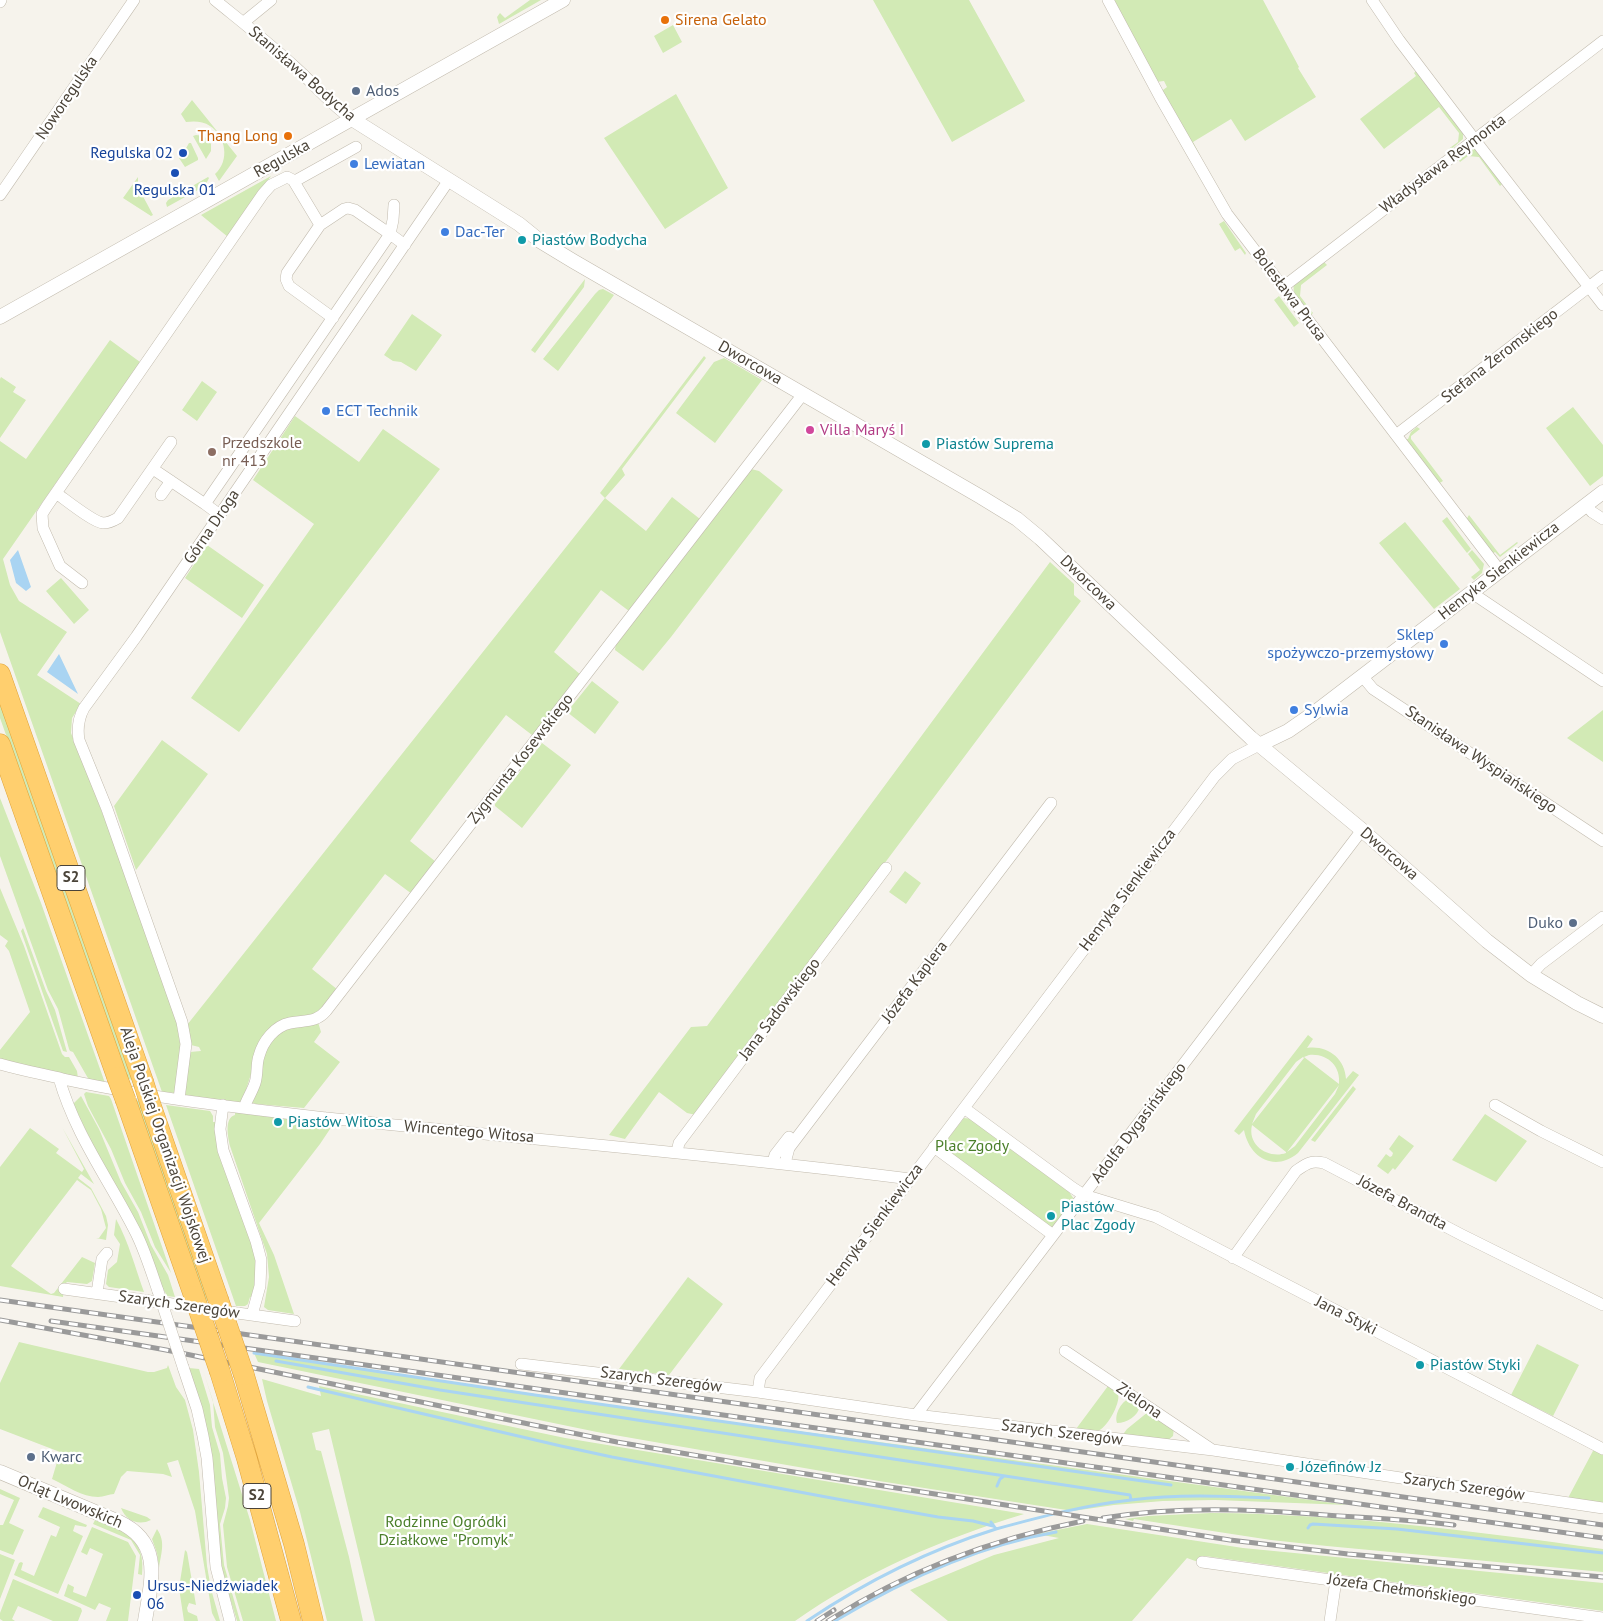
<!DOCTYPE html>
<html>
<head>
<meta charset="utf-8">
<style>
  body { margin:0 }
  canvas { display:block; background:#f6f3ec }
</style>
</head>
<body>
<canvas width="1603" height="1621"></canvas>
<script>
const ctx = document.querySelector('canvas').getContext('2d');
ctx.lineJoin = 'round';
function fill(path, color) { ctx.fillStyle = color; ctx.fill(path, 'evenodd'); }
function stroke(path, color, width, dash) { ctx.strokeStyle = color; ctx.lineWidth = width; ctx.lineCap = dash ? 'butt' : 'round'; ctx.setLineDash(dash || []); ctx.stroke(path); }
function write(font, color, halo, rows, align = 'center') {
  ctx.font = font + ' "PT Sans",sans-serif'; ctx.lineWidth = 4.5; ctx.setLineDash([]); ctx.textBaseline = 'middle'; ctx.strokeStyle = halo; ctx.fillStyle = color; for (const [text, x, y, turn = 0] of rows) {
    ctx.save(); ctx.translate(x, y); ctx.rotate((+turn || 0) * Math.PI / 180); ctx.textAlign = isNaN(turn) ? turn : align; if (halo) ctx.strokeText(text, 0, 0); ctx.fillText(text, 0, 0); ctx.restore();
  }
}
const green = new Path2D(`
  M 530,0 L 541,0 L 499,24 L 497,17 L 500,13 L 505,18 Z
  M 873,0 L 969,0 L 1025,101 L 952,142 Z
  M 1112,0 L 1263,0 L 1299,67 L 1298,68 L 1316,97 L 1245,141 L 1231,119 L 1193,142 L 1200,155 L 1199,156 L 1162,93 L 1163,90 L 1167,87 L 1164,81 L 1156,82 Z
  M 673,25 L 682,42 L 663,53 L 654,36 Z
  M 1417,70 L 1465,132 L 1463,134 L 1463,139 L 1448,152 L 1447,150 L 1458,142 L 1459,133 L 1439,107 L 1384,149 L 1360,119 L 1416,76 L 1414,73 Z
  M 676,94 L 728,188 L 665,229 L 604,138 Z
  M 192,100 L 237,156 L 219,181 L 215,174 C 230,161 226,136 210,126 C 203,121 194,121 186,122 L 181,114 Z
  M 196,135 L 204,136 L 211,144 L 211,151 L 206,159 L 193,136 Z
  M 189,143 L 191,143 L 198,158 L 198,160 L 185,167 L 179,158 L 186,151 L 185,150 Z
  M 1471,148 L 1474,148 L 1503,183 L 1500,186 L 1479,157 L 1468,156 L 1460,162 L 1457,158 Z
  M 271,176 L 228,237 L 201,215 Z
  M 138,177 L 138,187 L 153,215 L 151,216 L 123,198 Z
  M 208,177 L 209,178 L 205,186 L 167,207 L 166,203 L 168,200 Z
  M 1224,221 L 1246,253 L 1245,255 L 1240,248 L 1235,251 L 1219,224 Z
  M 1323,261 L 1327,265 L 1301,285 L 1300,296 L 1313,313 L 1311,315 C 1304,306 1291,297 1294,284 Z
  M 585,279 L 584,287 L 535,353 L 531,350 Z
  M 603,289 L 614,295 L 558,371 L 543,359 L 595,294 L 599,290 Z
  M 1279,296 L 1299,323 L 1294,327 L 1274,300 Z
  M 412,314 L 442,335 L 416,371 L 401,362 L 393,361 L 384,355 Z
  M 110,340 L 140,362 L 3,559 L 10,585 L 19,601 L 67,632 L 37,675 L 81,704 L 72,718 L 71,733 L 111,835 L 175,1012 L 180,1043 L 180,1060 L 175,1093 L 162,1092 L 0,632 L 0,441 L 26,459 Z
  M 704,356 L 706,358 L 622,469 L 625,475 L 605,498 L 646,531 L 672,497 L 700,519 L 629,611 L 601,590 L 554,652 L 581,675 L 535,735 L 532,735 L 506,715 L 410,841 L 436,862 L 412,894 L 385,874 L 312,969 L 338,990 L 317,1014 L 297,1019 L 259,1049 L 243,1099 L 240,1103 L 185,1095 L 190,1052 L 201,1051 L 199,1047 L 191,1045 L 187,1025 L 605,498 L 600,493 Z
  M 724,358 L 762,380 L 715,443 L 676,413 L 714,362 Z
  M 1,377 L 16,387 L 13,392 L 26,400 L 0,438 L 0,379 Z
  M 202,381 L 217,392 L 197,421 L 182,410 Z
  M 1573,407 L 1603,445 L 1603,476 L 1590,486 L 1546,428 Z
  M 295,416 L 359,462 L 383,429 L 440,469 L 239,732 L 191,698 L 314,524 L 253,480 Z
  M 1417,427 L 1420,429 L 1411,436 L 1411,439 L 1443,481 L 1438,484 L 1407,442 L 1406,439 L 1408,439 L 1411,432 Z
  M 751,469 L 759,471 L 783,490 L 671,637 L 643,671 L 615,650 L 616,643 Z
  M 1469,515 L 1500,555 L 1517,542 L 1518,543 L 1500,557 L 1495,552 L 1492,554 L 1466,520 Z
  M 1447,517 L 1471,549 L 1467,553 L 1442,521 Z
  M 1405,522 L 1460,589 L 1434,609 L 1379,543 Z
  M 207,545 L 264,585 L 242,618 L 185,578 Z
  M 1472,550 L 1484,564 L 1482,573 L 1474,580 L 1471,577 L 1480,570 L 1468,554 Z
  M 1050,562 L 1074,584 L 1074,595 L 1081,601 L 696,1115 L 687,1113 L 659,1092 L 625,1139 L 609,1135 L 691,1027 L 707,1026 Z
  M 61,578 L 89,610 L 74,624 L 46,591 Z
  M 592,681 L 619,702 L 595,734 L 567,712 Z
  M 0,700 L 133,1080 L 128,1079 L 0,718 Z
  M 1603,710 L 1603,762 L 1567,738 Z
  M 162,740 L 208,774 L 136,870 L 114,806 Z
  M 542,743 L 571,765 L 522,828 L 495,806 L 495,804 Z
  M 0,798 L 41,903 L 105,1083 L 89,1080 L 73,1052 L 70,1051 L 69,1049 L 58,1009 L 48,990 L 0,856 Z
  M 905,871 L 921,883 L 906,904 L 889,892 Z
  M 0,888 L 24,946 L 62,1054 L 65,1057 L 69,1057 L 77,1071 L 78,1078 L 0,1059 L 0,1050 L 30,1012 L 9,951 L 5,946 L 8,941 L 0,935 Z
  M 23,928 L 46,991 L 55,1010 L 67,1052 L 63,1051 L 21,931 Z
  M 318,1022 L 321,1032 L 314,1042 L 340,1062 L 304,1108 L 256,1104 L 251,1102 L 263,1051 L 280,1031 Z
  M 1308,1035 L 1313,1039 L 1307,1048 C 1327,1045 1345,1058 1346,1079 L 1353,1071 L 1359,1075 L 1298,1153 C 1274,1173 1249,1157 1244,1130 L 1239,1135 L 1234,1131 ZM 1309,1055 C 1327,1053 1341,1066 1339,1084 L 1304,1057 ZM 1303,1057 L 1304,1058 L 1252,1124 L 1256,1114 L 1296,1062 ZM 1339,1085 L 1335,1094 L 1295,1146 L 1287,1152 ZM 1252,1125 L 1286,1152 L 1286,1153 C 1269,1159 1247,1146 1252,1125 Z
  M 1353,1086 L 1356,1089 L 1315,1142 L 1311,1140 Z
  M 86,1092 L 109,1096 L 111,1099 L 178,1293 L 171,1273 L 155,1247 L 141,1212 L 125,1183 L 111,1149 L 88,1106 L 84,1094 Z
  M 81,1096 L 99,1129 L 121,1182 L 138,1212 L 151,1245 L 168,1275 L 175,1297 L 167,1296 L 165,1292 L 164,1291 L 73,1104 Z
  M 136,1100 L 139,1101 L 209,1302 L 207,1301 L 205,1297 L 204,1297 L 136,1103 Z
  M 166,1105 L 210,1111 L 213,1116 L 213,1122 L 216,1122 L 256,1260 L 257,1275 L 253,1298 L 250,1297 L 248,1304 L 245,1306 L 236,1306 Z
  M 235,1112 L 334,1123 L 320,1144 L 259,1223 L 274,1255 L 294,1314 L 268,1310 L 264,1307 L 269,1277 L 267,1254 L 230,1146 C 228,1137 224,1118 235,1115 Z
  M 1485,1114 L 1527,1141 L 1496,1182 L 1452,1160 Z
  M 964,1118 L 972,1119 L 1069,1192 L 1074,1199 L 1054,1227 L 1050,1228 L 941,1147 Z
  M 62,1127 L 94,1184 L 81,1174 L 78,1178 L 91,1188 L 106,1216 L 108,1225 L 106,1240 L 96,1238 L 99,1238 L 106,1228 L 101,1209 L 91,1190 L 77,1180 L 11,1266 L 51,1294 L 54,1293 L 82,1257 L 95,1263 L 92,1281 L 87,1284 L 67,1282 L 65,1284 L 63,1297 L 0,1286 L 0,1167 L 30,1128 L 59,1149 L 56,1153 L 82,1172 L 84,1169 Z
  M 1399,1135 L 1414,1146 L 1395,1170 L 1393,1168 L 1388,1174 L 1377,1166 L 1386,1154 L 1390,1157 L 1392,1156 L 1393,1153 L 1389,1149 Z
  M 116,1219 C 129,1243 135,1267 144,1292 L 109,1287 L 106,1284 L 108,1270 L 117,1262 L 120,1244 L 114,1235 Z
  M 688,1277 L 723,1304 L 669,1375 L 619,1369 Z
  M 19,1342 L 148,1372 L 154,1372 L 167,1368 L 168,1365 L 176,1387 L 185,1400 L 193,1430 L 199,1472 L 207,1566 L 211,1589 L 220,1621 L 216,1621 L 212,1613 L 195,1511 L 178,1460 L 167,1463 L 172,1477 L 163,1474 L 127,1471 L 121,1477 L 114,1494 C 109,1494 104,1497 98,1497 C 82,1497 67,1486 52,1479 L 60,1452 L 0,1429 L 0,1383 Z
  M 1537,1344 L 1579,1365 L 1553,1416 L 1511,1395 Z
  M 254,1353 L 671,1414 L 1348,1505 L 1215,1500 L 1163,1501 L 1114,1505 L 1073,1511 L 879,1481 L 597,1432 L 258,1362 Z
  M 189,1368 L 199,1369 L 210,1405 L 212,1427 L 220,1454 L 222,1478 L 226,1498 L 225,1508 L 220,1524 L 224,1565 L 240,1621 L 237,1621 L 223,1575 Z
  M 203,1370 L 250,1520 L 276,1621 L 243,1621 L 227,1567 L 223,1525 L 228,1506 L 229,1498 L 223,1453 L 215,1427 L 213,1401 Z
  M 262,1379 L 321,1396 L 319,1386 L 565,1438 L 1024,1514 C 942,1539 865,1572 795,1621 L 375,1621 L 329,1429 L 312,1433 L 316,1450 L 321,1451 L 349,1557 L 363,1621 L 327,1621 L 300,1512 L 267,1401 Z
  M 1108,1386 L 1118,1394 C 1121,1403 1106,1430 1097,1431 C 1091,1432 1083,1430 1076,1429 Z
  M 1131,1398 L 1140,1406 C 1138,1416 1127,1423 1117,1423 C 1114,1414 1122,1400 1131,1398 Z
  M 1148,1412 L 1174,1428 L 1173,1436 L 1167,1441 L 1125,1435 L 1124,1433 L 1127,1429 Z
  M 1594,1449 L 1603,1453 L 1603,1505 L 1568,1498 Z
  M 0,1489 L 20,1498 L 9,1523 L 24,1530 L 13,1555 L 0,1550 L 0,1525 L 3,1525 L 14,1500 L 0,1494 Z
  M 43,1507 L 87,1525 L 86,1527 L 75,1525 L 73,1531 L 83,1536 L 58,1594 L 14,1575 L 19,1563 L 21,1562 L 23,1563 L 21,1570 L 34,1576 L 51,1535 L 56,1537 L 60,1527 L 38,1517 Z
  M 121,1508 L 147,1517 L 151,1520 C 139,1526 126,1521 121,1508 Z
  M 1211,1513 C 1343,1514 1473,1531 1603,1549 L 1603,1572 L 1327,1546 L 1271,1540 L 1134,1519 L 1133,1521 L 1125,1519 L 1148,1516 Z
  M 97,1519 C 125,1532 146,1539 142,1575 L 138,1574 L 140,1555 L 131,1540 L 93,1524 L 95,1520 Z
  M 1087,1524 L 1243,1548 L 1603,1583 L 1603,1611 L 1205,1556 L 1198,1562 L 1187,1558 L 1132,1621 L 948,1621 L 910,1590 L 994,1555 L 1059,1538 L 1037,1534 Z
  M 92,1527 L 128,1542 L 136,1556 L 128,1621 L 106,1621 L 111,1608 L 99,1603 L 95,1610 L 64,1596 L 68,1584 L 74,1587 L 73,1592 L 86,1597 L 103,1554 L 90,1548 L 87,1555 L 81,1552 Z
  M 157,1529 C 166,1542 161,1553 159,1568 L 157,1553 L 152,1539 Z
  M 185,1550 L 187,1552 L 196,1605 L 189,1603 L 187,1608 L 188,1612 L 197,1616 L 198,1621 L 184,1621 L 179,1588 Z
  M 0,1554 L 15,1560 L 0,1599 Z
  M 13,1579 L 81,1608 L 82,1611 L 78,1621 L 53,1621 L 18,1606 L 12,1619 L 15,1621 L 3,1621 L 0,1619 L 0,1613 Z`);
const water = new Path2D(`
  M 18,550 L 31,587 L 26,591 L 16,583 L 10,560 Z
  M 59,654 L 78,694 L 47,672 Z`);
const stream = new Path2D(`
  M 254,1353 L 535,1395 L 1171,1485
  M 276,1361 L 440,1390 L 1130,1495 L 1131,1500
  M 308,1387 L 561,1446 L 612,1457 L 837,1499 L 938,1517 L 973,1521 L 993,1526
  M 997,1486 L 1000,1479 L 1004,1476
  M 1308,1528 L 1310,1525 L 1313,1524 L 1397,1529 L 1603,1553
  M 996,1529 C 1040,1517 1085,1505 1131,1500 C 1177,1494 1223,1496 1269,1498
  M 807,1621 C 865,1582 929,1550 996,1529 L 991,1522
  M 835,1621 C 903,1580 977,1546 1056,1532`);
const minor = new Path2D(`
  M 215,0 C 242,22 269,43 295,67 C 314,84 331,105 352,119
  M 1108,0 L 1160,97 L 1227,214 L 1500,571
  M 1372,0 L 1399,40 L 1481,148 L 1603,305
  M 0,2 L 1,0
  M 244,22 L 271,0
  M 295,181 L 356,147
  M 0,195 L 134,0
  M 1283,287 L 1603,41
  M 333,318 L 289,286 L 286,279 L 287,273 L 320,225 L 344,209 L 348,208 L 355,210 L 390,234 L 393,220 L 394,205
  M 1396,435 L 1603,276
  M 153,469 L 205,504
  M 56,493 C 66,500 93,522 103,523 C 109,523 113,521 118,518 L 171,442
  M 161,495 L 171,481
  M 1586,505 L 1592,512 L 1603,519
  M 220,515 L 205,504 L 390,234 L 405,245
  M 82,583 L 60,566 L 43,528 L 42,514 L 47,506 L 263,194 L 271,185 L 287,177 L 293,180 L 320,225
  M 1472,593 L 1603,681
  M 1363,677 L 1373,689 L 1603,841
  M 1531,975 L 1541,964 L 1603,917
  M 0,1064 C 21,1070 42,1074 63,1079 C 150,1098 239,1108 327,1118 C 521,1139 716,1154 910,1179
  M 59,1078 C 75,1135 110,1181 136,1233 C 145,1251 151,1271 158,1291
  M 179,1099 L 186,1044 L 182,1022 L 107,809 L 79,740 C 77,728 78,719 84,708 L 136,637 L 449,180
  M 223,1105 L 220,1129 L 223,1150 L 256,1241 L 261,1260 L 260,1286 L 252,1315
  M 1495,1105 L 1541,1131 L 1603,1162
  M 244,1108 C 247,1099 252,1092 255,1083 C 258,1074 256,1064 259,1056 C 263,1041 275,1026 290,1023 C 304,1020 316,1023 326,1011 L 803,394
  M 964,1108 L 1073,1188 L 1084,1195 L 1156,1217 L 1603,1449
  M 934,1147 L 1053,1235
  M 677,1152 L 679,1143 L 886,868
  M 773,1162 L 775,1155 L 789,1137
  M 785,1163 L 789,1148 L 1051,803
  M 1233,1258 L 1296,1171 C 1306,1164 1310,1160 1324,1163 L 1462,1235 L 1603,1305
  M 64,1289 L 295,1321
  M 97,1293 L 102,1259 L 107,1253
  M 1065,1351 L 1211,1449
  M 521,1364 L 758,1392 L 916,1415 L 1213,1450 L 1603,1508
  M 183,1367 L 197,1409 L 203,1436 L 207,1458 L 216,1567 L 230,1621
  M 758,1392 L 760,1378 L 1215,776 L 1232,759 L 1259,745
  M 916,1415 L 1362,830
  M 1202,1562 L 1603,1618
  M 1330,1621 L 1336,1580`);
const tertiary = new Path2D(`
  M 352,119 L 519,224 L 540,241 L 573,261 L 981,497 L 1017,519 L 1040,538 L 1251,738 L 1362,830 L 1487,941 L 1531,975 L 1577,1003 L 1603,1016
  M 0,317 L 563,0
  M 1259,745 L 1288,731 L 1314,713 L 1603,492
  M 0,1472 L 119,1522 C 164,1543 151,1582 145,1621`);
const motorway = new Path2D(`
  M 0,674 L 143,1081
  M 0,744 L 117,1077
  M 126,1101 L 194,1296
  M 151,1106 L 218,1299
  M 220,1372 L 247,1459 L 291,1621
  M 244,1375 L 294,1544 L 313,1621`);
const rail = new Path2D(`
  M 0,1300 L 1603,1525
  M 0,1320 L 166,1350 L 617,1442 L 781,1470 L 1230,1540 L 1348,1554 L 1603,1577
  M 51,1321 L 1603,1538
  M 1103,1518 C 1177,1506 1252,1509 1326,1515 C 1369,1518 1412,1520 1454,1525
  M 817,1621 L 834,1610
  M 828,1621 C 907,1571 992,1539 1083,1521`);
const minorBridge = new Path2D(`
  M 158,1291 L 183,1367`);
const motorwayBridge = new Path2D(`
  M 117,1077 L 126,1101
  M 143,1081 L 151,1106
  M 194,1296 L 220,1372
  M 218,1299 L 244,1375`);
const markers = [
  [665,20,5,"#e8710a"],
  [356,91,5,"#5c6f8a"],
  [288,136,5,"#e8710a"],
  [183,153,5,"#1a4fb4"],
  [354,164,5,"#3f7fe0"],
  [175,173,5,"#1a4fb4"],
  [445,232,5,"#3f7fe0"],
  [522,240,5,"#0f9aa8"],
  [326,411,5,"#3f7fe0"],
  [810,430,5,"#d1479c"],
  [926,444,5,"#0f9aa8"],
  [212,452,5,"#8d6e63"],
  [1444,644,5,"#3f7fe0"],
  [1294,710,5,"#3f7fe0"],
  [1573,923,5,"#5c6f8a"],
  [278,1122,5,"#0f9aa8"],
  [1051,1216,5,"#0f9aa8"],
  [1420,1365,5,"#0f9aa8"],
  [31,1457,5,"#5c6f8a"],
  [1290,1467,5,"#0f9aa8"],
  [137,1595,5,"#1a4fb4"]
];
const shields = [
  [71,878,28],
  [257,1496,28]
];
const shieldNames = [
  ["S2",71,878],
  ["S2",257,1496]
];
const foodNames = [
  ["Sirena Gelato",675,20],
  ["Thang Long",278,136,"right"]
];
const streetNames = [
  ["Stanisława Bodycha",302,74,41],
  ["Noworegulska",67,98,-56],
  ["Regulska",282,159,-29],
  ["Władysława Reymonta",1443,164,-37],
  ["Bolesława Prusa",1289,295,53],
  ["Stefana Żeromskiego",1500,356,-38],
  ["Dworcowa",750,363,30],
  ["Górna Droga",212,527,-56],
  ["Henryka Sienkiewicza",1499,571,-38],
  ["Dworcowa",1088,583,44],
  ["Zygmunta Kosewskiego",521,759,-52],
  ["Stanisława Wyspiańskiego",1481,760,34],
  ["Dworcowa",1389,854,41],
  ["Henryka Sienkiewicza",1128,890,-53],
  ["Józefa Kaplera",915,982,-53],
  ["Jana Sadowskiego",780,1009,-53],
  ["Adolfa Dygasińskiego",1139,1123,-53],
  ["Wincentego Witosa",469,1132,5],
  ["Aleja Polskiej Organizacji Wojskowej",165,1145,71],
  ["Józefa Brandta",1402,1203,28],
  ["Henryka Sienkiewicza",875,1225,-53],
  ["Szarych Szeregów",179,1305,8],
  ["Jana Styki",1346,1316,27],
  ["Szarych Szeregów",661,1380,7],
  ["Zielona",1139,1401,34],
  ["Szarych Szeregów",1062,1433,7],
  ["Szarych Szeregów",1464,1487,8],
  ["Orląt Lwowskich",70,1502,23],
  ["Józefa Chełmońskiego",1402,1590,8]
];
const serviceNames = [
  ["Ados",366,91],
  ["Duko",1563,923,"right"],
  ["Kwarc",41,1457]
];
const transitNames = [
  ["Regulska 02",173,153],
  ["Regulska 01",175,190,"center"],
  ["Ursus-Niedźwiadek",147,1586,"left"],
  ["06",147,1604,"left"]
];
const shopNames = [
  ["Lewiatan",364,164],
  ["Dac-Ter",455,232],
  ["ECT Technik",336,411],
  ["Sklep",1434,635,"right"],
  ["spożywczo-przemysłowy",1434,653,"right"],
  ["Sylwia",1304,710]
];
const cultureNames = [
  ["Piastów Bodycha",532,240],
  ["Piastów Suprema",936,444],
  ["Piastów Witosa",288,1122],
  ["Piastów",1061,1207],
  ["Plac Zgody",1061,1225],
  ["Piastów Styki",1430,1365],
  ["Józefinów Jz",1300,1467]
];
const hotelNames = [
  ["Villa Maryś I",820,430]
];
const educationNames = [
  ["Przedszkole",222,443],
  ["nr 413",222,461]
];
const parkNames = [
  ["Plac Zgody",972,1146],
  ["Rodzinne Ogródki",446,1522],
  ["Działkowe \"Promyk\"",446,1540]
];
fill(green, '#d2eab5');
fill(water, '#a9d4f2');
stroke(stream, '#a9d4f2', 3);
stroke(minor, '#c2bbae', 12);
stroke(tertiary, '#c2bbae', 15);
stroke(motorway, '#e0a43c', 21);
stroke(minor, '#fff', 11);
stroke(tertiary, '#fff', 14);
stroke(motorway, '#ffcf6e', 20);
stroke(rail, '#9a9a9a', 5);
stroke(rail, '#fff', 3, [9]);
stroke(minorBridge, '#c2bbae', 12, []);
stroke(motorwayBridge, '#e0a43c', 21, []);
stroke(minorBridge, '#fff', 11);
stroke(motorwayBridge, '#ffcf6e', 20);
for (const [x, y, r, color] of markers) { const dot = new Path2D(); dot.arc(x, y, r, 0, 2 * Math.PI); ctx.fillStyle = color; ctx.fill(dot); stroke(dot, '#fff', 2); }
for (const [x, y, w] of shields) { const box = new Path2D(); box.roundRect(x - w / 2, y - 12.5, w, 25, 4); ctx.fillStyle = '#fff'; ctx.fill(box); stroke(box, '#4b4439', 1); }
write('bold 15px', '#4b4439', null, shieldNames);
write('16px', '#c56008', '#fff', foodNames, 'left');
write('16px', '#4b4439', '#fff', streetNames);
write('16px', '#4e5e75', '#fff', serviceNames, 'left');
write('16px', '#164399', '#fff', transitNames, 'right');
write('16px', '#366cbe', '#fff', shopNames, 'left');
write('16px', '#0d838f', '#fff', cultureNames, 'left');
write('16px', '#b23c85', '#fff', hotelNames, 'left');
write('16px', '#785e54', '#fff', educationNames, 'left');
write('16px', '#4a7f2a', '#fff', parkNames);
</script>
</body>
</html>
